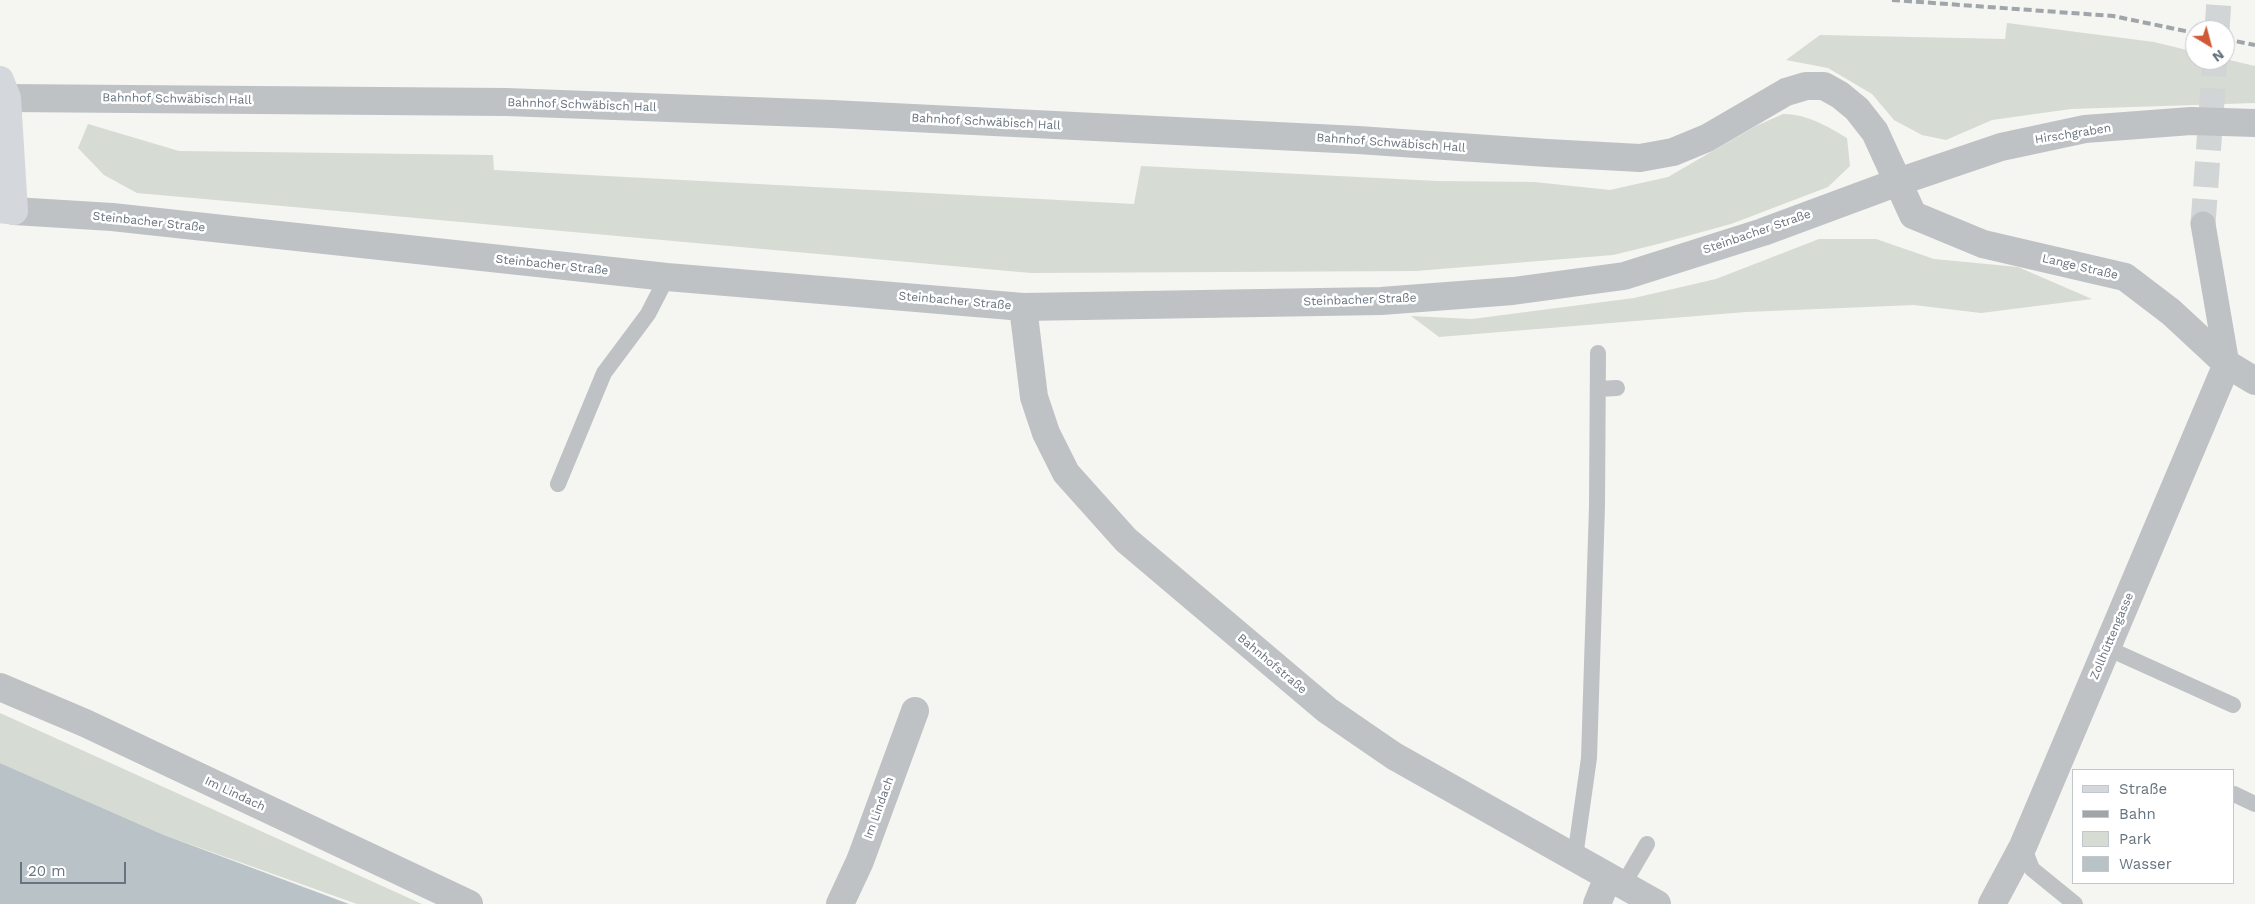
<!DOCTYPE html>
<html>
<head>
<meta charset="utf-8">
<style>
  body { margin:0 }
  #map { position:relative; width:2255px; height:904px; overflow:hidden; background:#f5f5f2; font-family:"Work Sans",sans-serif }
  canvas { display:block }
  .legend { position:absolute; left:2072px; top:769px; width:162px; height:115px; box-sizing:border-box; background:#fff; border:1px solid #c2c7cc; margin:0; padding:6px 9px; list-style:none; font-size:15px; color:#67747f }
  .legend li { display:flex; align-items:center; gap:10px; height:25px }
  .legend b { width:25px; border:1px solid #c2c7cc }
  .north { position:absolute; left:2185px; top:20px; width:50px; height:50px; box-sizing:border-box; background:#fff; border:1px solid #c2c7cc; border-radius:50%; rotate:143deg; font-size:14px; font-weight:700; line-height:20px; text-align:center; color:#67747f }
  .north::after { content:''; display:block; margin:auto; width:18px; height:22px; background:#d05a36; clip-path:polygon(50% 0,100% 100%,50% 72%,0 100%) }
  .scale { position:absolute; left:20px; top:862px; width:106px; height:22px; box-sizing:border-box; border:2px solid #67747f; border-top:0; padding-left:6px; font-size:15px; line-height:18px; white-space:nowrap; color:#67747f; -webkit-text-stroke:4px #fff; paint-order:stroke }
</style>
</head>
<body>
<div id="map">
<canvas width="2255" height="904"></canvas>
<ul class="legend">
<li><b style="height:6px;background:#d4d7db"></b>Straße</li>
<li><b style="height:6px;background:#a0a5aa"></b>Bahn</li>
<li><b style="height:14px;background:#d6dbd3"></b>Park</li>
<li><b style="height:14px;background:#b9c2c7"></b>Wasser</li>
</ul>
<div class="north">N</div>
<div class="scale">20 m</div>
</div>
<script>
const ctx = document.querySelector('canvas').getContext('2d');
ctx.lineJoin = 'round';
function fill(path, color) { ctx.fillStyle = color; ctx.fill(path, 'evenodd'); }
function stroke(path, color, width, dash) { ctx.strokeStyle = color; ctx.lineWidth = width; ctx.lineCap = dash ? 'butt' : 'round'; ctx.setLineDash(dash || []); ctx.stroke(path); }
function write(font, color, halo, rows, align = 'center') {
  ctx.font = font + ' "Work Sans",sans-serif'; ctx.lineWidth = 5; ctx.setLineDash([]); ctx.textBaseline = 'middle'; ctx.strokeStyle = halo; ctx.fillStyle = color; for (const [text, x, y, turn = 0] of rows) {
    ctx.save(); ctx.translate(x, y); ctx.rotate((+turn || 0) * Math.PI / 180); ctx.textAlign = isNaN(turn) ? turn : align; if (halo) ctx.strokeText(text, 0, 0); ctx.fillText(text, 0, 0); ctx.restore();
  }
}
const green = new Path2D(`
  M 2007,23 L 2154,42 L 2195,52 L 2195,60 L 2225,59 L 2255,66 L 2255,103 L 2071,109 L 1992,120 L 1946,140 L 1922,135 L 1894,120 L 1872,94 L 1828,68 L 1786,60 L 1820,35 L 2005,39 Z
  M 1783,114 C 1807,114 1827,126 1847,138 L 1850,166 L 1828,187 L 1731,224 L 1658,244 L 1613,255 L 1416,271 L 1031,273 L 137,193 L 104,175 L 78,148 L 88,124 L 179,151 L 493,155 L 494,170 L 1134,204 L 1141,166 L 1437,181 L 1534,182 L 1610,190 L 1668,177 L 1756,126 Z
  M 1819,239 L 1876,239 L 1934,259 L 2018,267 L 2092,299 L 1981,313 L 1914,305 L 1746,312 L 1439,337 L 1411,316 L 1472,319 L 1634,298 L 1716,279 Z
  M 0,713 L 422,904 L 357,904 L 164,835 L 0,763 Z`);
const water = new Path2D(`
  M 0,763 L 164,835 L 349,904 L 0,904 Z`);
const pedestrianTunnel = new Path2D(`
  M 2217,30 L 2219,0
  M 2203,224 L 2215,60`);
const service = new Path2D(`
  M 1598,389 L 1617,388
  M 558,484 L 604,373 L 648,314 L 667,277
  M 2107,648 L 2233,705
  M 2234,794 L 2255,804
  M 2023,846 L 2032,869 L 2075,904
  M 1575,857 L 1589,758 L 1597,506 L 1598,353
  M 1623,885 L 1647,844`);
const pedestrian = new Path2D(`
  M 2203,224 L 2227,364`);
const minor = new Path2D(`
  M 7,98 L 506,102 L 832,114 L 1358,140 L 1547,153 L 1640,158 L 1673,152 L 1707,138 L 1786,92 L 1806,86 L 1824,86 L 1840,95 L 1857,109 L 1875,132 L 1913,215 L 1983,244 L 2125,277 L 2171,312 L 2227,364 L 2255,381
  M 1023,307 L 1034,397 L 1046,433 L 1066,473 L 1126,540 L 1327,710 L 1394,756 L 1657,904
  M 0,687 L 85,723 L 469,904
  M 840,904 L 860,861 L 915,711
  M 1597,904 L 1608,877
  M 1992,904 L 2023,846 L 2227,364`);
const tertiary = new Path2D(`
  M 14,211 L 112,217 L 667,277 L 1023,307 L 1381,301 L 1513,291 L 1624,276 L 1763,232 L 1898,182 L 2001,147 L 2085,129 L 2191,121 L 2255,123`);
const secondary = new Path2D(`
  M 0,80 L 7,98 L 14,211 L 0,209`);
const rail = new Path2D(`
  M 1892,0 L 2113,16 L 2195,33
  M 2225,39 L 2255,45`);
const streetNames = [
  ["Bahnhof Schwäbisch Hall",177,99,1],
  ["Bahnhof Schwäbisch Hall",582,105,2],
  ["Bahnhof Schwäbisch Hall",986,122,3],
  ["Hirschgraben",2073,134,-9],
  ["Bahnhof Schwäbisch Hall",1391,143,4],
  ["Steinbacher Straße",149,222,6],
  ["Steinbacher Straße",1757,232,-19],
  ["Steinbacher Straße",552,265,6],
  ["Lange Straße",2080,267,13],
  ["Steinbacher Straße",1360,300,-2],
  ["Steinbacher Straße",955,301,5],
  ["Zollhüttengasse",2112,636,-67],
  ["Bahnhofstraße",1272,664,40],
  ["Im Lindach",235,794,25],
  ["Im Lindach",879,808,-70]
];
fill(green, '#d6dbd3');
fill(water, '#b9c2c7');
stroke(pedestrianTunnel, '#d2d5d5', 25, [25, 12]);
stroke(service, '#bec2c5', 16);
stroke(pedestrian, '#bec2c5', 25);
stroke(minor, '#bec2c5', 28);
stroke(tertiary, '#bec2c5', 28);
stroke(secondary, '#d4d7db', 28);
stroke(rail, '#a0a5aa', 4, [8, 4]);
write('12px', '#67747f', '#fff', streetNames);
</script>
</body>
</html>
